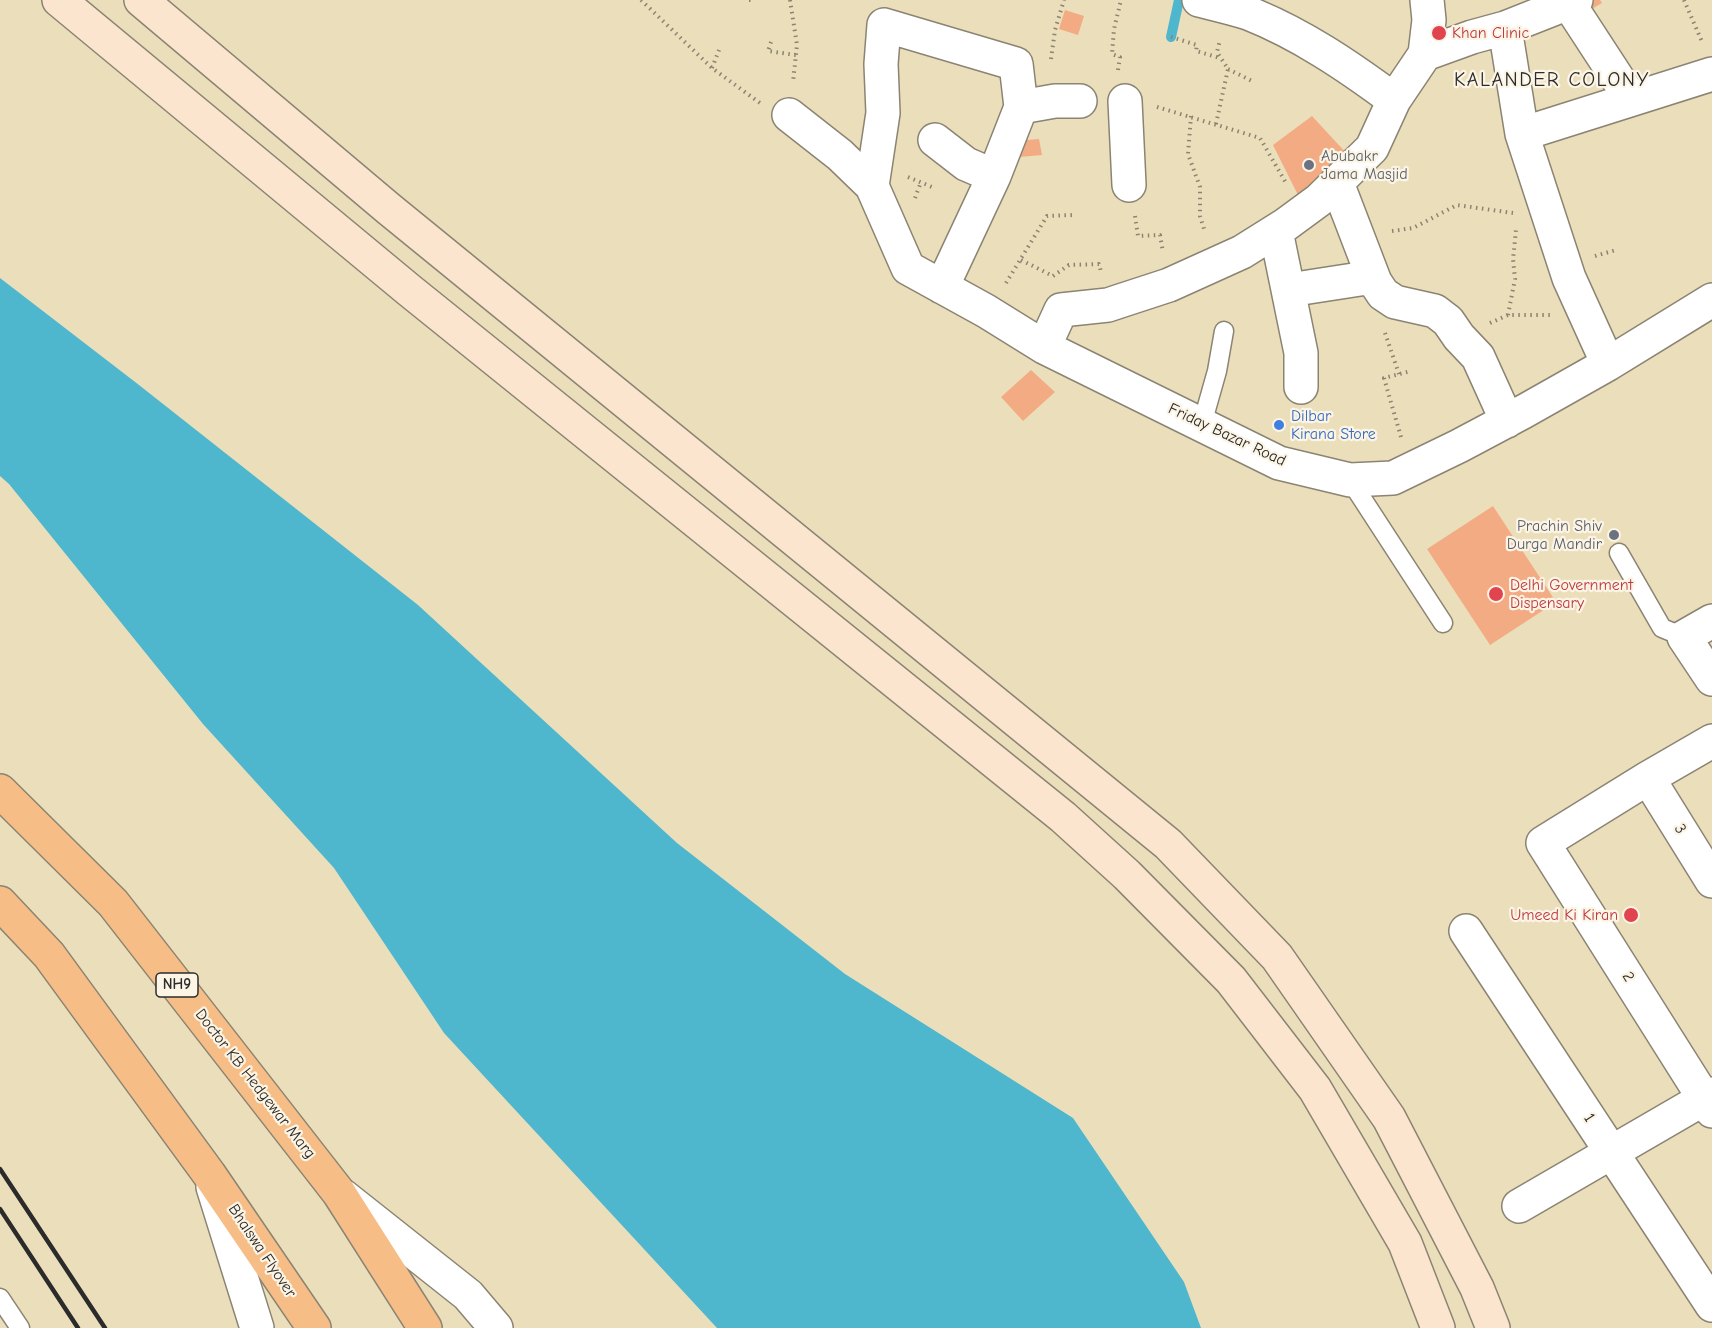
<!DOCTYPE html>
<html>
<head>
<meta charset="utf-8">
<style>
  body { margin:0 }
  canvas { display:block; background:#ebdebb }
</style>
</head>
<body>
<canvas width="1712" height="1328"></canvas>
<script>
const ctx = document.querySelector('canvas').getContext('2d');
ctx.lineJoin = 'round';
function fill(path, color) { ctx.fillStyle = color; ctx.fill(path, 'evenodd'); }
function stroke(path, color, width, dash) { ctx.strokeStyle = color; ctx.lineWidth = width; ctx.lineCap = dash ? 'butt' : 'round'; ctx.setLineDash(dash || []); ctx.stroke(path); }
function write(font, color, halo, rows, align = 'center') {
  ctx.font = font + ' "Comic Neue",sans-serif'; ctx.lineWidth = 4.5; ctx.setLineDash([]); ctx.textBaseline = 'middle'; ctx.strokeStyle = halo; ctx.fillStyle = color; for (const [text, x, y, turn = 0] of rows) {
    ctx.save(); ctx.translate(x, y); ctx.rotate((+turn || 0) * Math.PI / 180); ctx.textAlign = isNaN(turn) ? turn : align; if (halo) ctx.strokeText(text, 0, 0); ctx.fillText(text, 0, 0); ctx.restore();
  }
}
const water = new Path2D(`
  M 0,278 L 139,385 L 418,605 L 677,843 L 845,974 L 1073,1118 L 1184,1282 L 1201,1328 L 717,1328 L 444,1033 L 334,868 L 203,724 L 9,484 L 0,476 Z`);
const stream = new Path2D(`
  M 1171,37 L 1179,0`);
const building = new Path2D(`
  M 1584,0 L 1600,0 L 1602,3 L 1580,16 Z
  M 1065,10 L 1084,16 L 1078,35 L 1059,29 Z
  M 1312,116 L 1348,155 L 1298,195 L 1273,145 Z
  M 1039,139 L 1042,155 L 1008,158 L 1015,141 Z
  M 1031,370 L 1055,392 L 1023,421 L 1001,397 Z
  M 1493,506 L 1556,602 L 1490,645 L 1427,549 Z`);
const path = new Path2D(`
  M 641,0 L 712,68 L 760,103
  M 749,0 L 754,0
  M 790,0 L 797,45 L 793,82
  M 1684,0 L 1703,44
  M 1171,37 L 1197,45 L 1196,51 L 1220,58
  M 771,42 L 768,51 L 796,55
  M 1051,59 L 1055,30 L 1064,0
  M 712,68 L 719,50
  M 1228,69 L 1254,82
  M 1118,70 L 1120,57 L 1112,54 L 1114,29 L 1121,0
  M 1157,107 L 1260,138 L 1286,183
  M 1191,116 L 1188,154 L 1200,187 L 1200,216 L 1205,232
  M 1216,124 L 1228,69 L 1217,52 L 1220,40
  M 908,177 L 932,187
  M 915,198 L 921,182
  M 1135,216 L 1138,236 L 1160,235 L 1163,252
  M 1392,231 L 1413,228 L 1457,205 L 1513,213
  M 1595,256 L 1616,250
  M 1021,260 L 1053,276
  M 1053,276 L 1069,265 L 1099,264 L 1101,272
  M 1006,283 L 1047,216 L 1074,215
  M 1508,315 L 1515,279 L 1513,259 L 1516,230
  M 1490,323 L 1508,315 L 1550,315
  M 1385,333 L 1399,374
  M 1401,437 L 1384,378 L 1411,371`);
const service = new Path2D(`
  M 1202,424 L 1217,371 L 1224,331
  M 1350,480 L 1443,623
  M 1619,553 L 1662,628 L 1684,637
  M 0,1298 L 20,1328`);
const minor = new Path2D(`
  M 1199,0 C 1215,4 1232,8 1248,13 C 1301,34 1348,66 1394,100
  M 1568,0 L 1569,4 L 1631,99
  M 1505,28 L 1522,134 L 1569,278 L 1608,364
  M 1425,54 L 1429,20 L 1427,0
  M 1125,101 L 1129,185
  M 789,115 L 840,155 L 872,186 L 908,268 L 986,311 L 1044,347 L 1279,463 L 1350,480 L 1393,478 L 1459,446 L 1523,412 L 1608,364 L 1712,300
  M 1522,134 L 1712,74
  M 935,140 L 966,164 L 994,176
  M 1337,183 L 1375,282 L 1383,294 L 1395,302 L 1435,311 L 1448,321 L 1459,337 L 1478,357 L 1507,421
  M 872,186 L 883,113 L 881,64 L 884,25 L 1016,64 L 1021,107
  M 1276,231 L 1301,353 L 1301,387
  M 942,287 L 994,176 L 1021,107 L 1055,101 L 1080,101
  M 1289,290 L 1373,277
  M 1044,347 L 1061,310 L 1108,305 L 1120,301 L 1169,285 L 1242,252 L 1285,225 L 1319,200 L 1372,148 L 1394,100 L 1425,54 L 1472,37 L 1505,28 L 1576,0
  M 1712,621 L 1684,637 L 1712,679
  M 1712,741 L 1648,778 L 1543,843 L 1712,1111
  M 1648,778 L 1712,881
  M 1466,931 L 1712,1305
  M 1519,1206 L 1712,1094`);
const tertiary = new Path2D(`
  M 213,1187 L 257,1328
  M 343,1196 L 468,1295 L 496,1328`);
const secondary = new Path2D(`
  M 59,0 L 409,290 L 1063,817 L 1127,875 L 1231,980 L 1315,1089 L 1405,1243 L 1438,1328
  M 141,0 L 389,209 L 1168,844 L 1277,957 L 1389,1118 L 1477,1288 L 1493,1328`);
const trunk = new Path2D(`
  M 0,791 L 113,903 L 339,1193 L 425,1328
  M 0,903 L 49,955 L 209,1174 L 314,1328`);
const rail = new Path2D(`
  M 0,1169 L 105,1328
  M 0,1209 L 78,1328`);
const markers = [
  [1439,33,8,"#e0444e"],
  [1309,165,6,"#6b7280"],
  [1279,425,6,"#3f7fe0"],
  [1614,535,6,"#6b7280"],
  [1496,594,8,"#e0444e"],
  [1631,915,8,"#e0444e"]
];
const shields = [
  [177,985,42]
];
const shieldNames = [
  ["NH9",177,985]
];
const healthNames = [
  ["Khan Clinic",1452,33],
  ["Delhi Government",1510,585],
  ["Dispensary",1510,603],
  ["Umeed Ki Kiran",1618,915,"right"]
];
const worshipNames = [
  ["Abubakr",1321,156],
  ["Jama Masjid",1321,174],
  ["Prachin Shiv",1602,526,"right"],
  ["Durga Mandir",1602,544,"right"]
];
const shopNames = [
  ["Dilbar",1291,416],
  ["Kirana Store",1291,434]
];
const streetNames = [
  ["Friday Bazar Road",1227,435,25],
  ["3",1680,829,58],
  ["2",1628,977,58],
  ["Doctor KB Hedgewar Marg",255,1084,52],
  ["1",1589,1118,57],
  ["Bhalswa Flyover",262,1251,56]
];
const quarterNames = [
  ["KALANDER COLONY",1552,80]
];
fill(water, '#4fb7cd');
stroke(stream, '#4fb7cd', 10);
fill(building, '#f3ab84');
stroke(service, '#8b8473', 21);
stroke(minor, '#8b8473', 36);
stroke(tertiary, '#8b8473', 36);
stroke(secondary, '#8b8473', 36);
stroke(trunk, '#8b8473', 36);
stroke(path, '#8b8473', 4, [1.5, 4.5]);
stroke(service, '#fff', 18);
stroke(minor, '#fff', 33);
stroke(tertiary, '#fff', 33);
stroke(secondary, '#fbe5cf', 33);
stroke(trunk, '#f6be86', 33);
stroke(rail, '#2b2b2b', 4.5);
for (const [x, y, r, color] of markers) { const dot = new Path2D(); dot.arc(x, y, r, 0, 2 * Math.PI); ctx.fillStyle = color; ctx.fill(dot); stroke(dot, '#fcf5e5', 2); }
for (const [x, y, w] of shields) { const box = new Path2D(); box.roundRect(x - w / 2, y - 12, w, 24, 4.5); ctx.fillStyle = '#fcf5e5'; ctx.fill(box); stroke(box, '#2b2b2b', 1.5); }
write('bold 15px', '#2b2b2b', null, shieldNames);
write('16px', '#be3a42', '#fcf5e5', healthNames, 'left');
write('16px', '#5b616d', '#fcf5e5', worshipNames, 'left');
write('16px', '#366cbe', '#fcf5e5', shopNames, 'left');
write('16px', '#2b2b2b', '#fcf5e5', streetNames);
ctx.letterSpacing = '1.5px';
write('20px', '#2b2b2b', '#fcf5e5', quarterNames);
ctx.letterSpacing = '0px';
</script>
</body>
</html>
